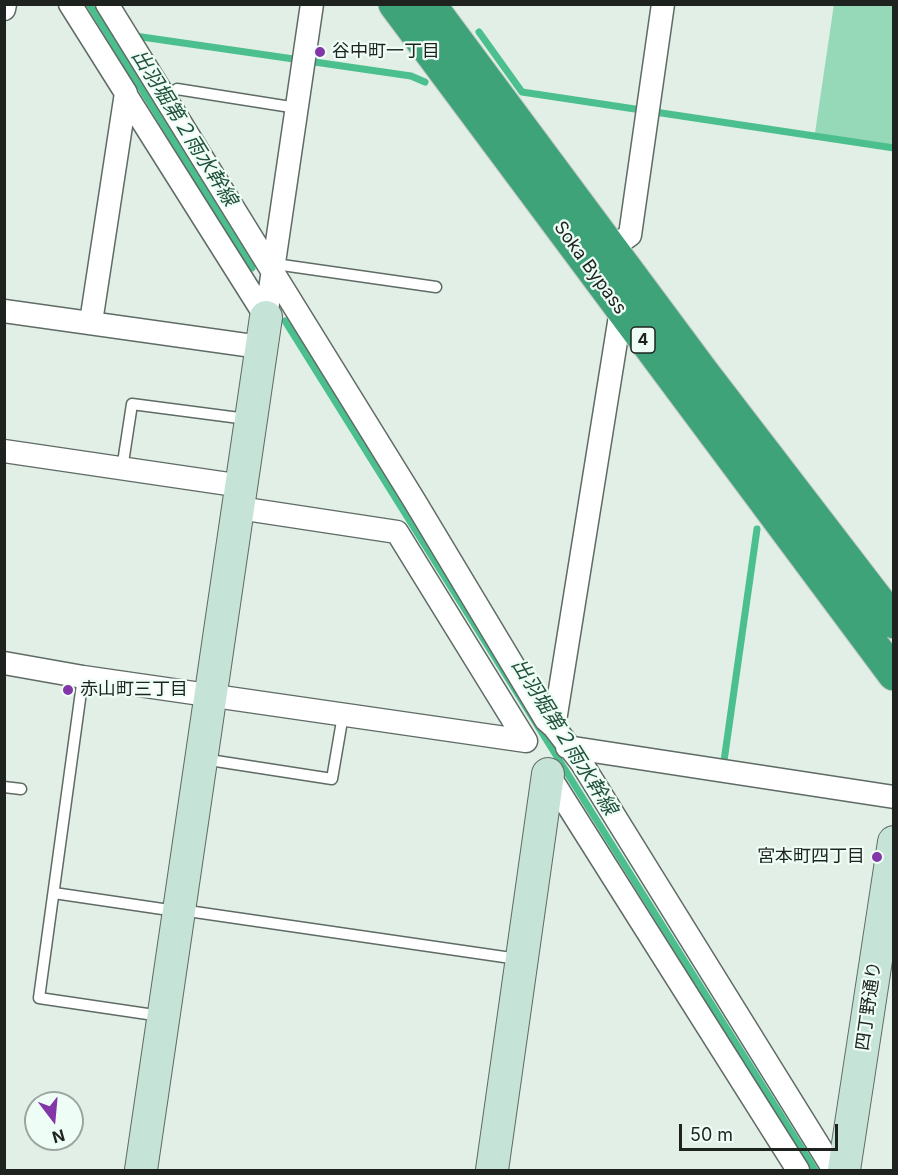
<!DOCTYPE html>
<html>
<head>
<meta charset="utf-8">
<style>
  body { margin:0 }
  #map { position:relative; width:898px; height:1175px; overflow:hidden; background:#e1efe7; font-family:Inter,sans-serif }
  canvas { display:block }
  .frame { position:absolute; inset:0; border:6px solid #1e2320; pointer-events:none }
  .north { position:absolute; left:24px; top:1091px; width:60px; height:60px; box-sizing:border-box; background:#eefdf5; border:2px solid #9ba6a0; border-radius:50%; rotate:164deg; font-size:16px; font-weight:700; line-height:24px; text-align:center; color:#1e2320 }
  .north::after { content:''; display:block; margin:auto; width:21px; height:27px; background:#8236a8; clip-path:polygon(50% 0,100% 100%,50% 72%,0 100%) }
  .scale { position:absolute; left:679px; top:1124px; width:159px; height:27px; box-sizing:border-box; border:3px solid #1e2320; border-top:0; padding-left:8px; font-size:18px; line-height:21px; white-space:nowrap; color:#1e2320; -webkit-text-stroke:4px #eefdf5; paint-order:stroke }
</style>
</head>
<body>
<div id="map">
<canvas width="898" height="1175"></canvas>
<div class="frame"></div>
<div class="north">N</div>
<div class="scale">50 m</div>
</div>
<script>
const ctx = document.querySelector('canvas').getContext('2d');
ctx.lineJoin = 'round';
function fill(path, color) { ctx.fillStyle = color; ctx.fill(path, 'evenodd'); }
function stroke(path, color, width, dash) { ctx.strokeStyle = color; ctx.lineWidth = width; ctx.lineCap = dash ? 'butt' : 'round'; ctx.setLineDash(dash || []); ctx.stroke(path); }
function write(font, color, halo, rows, align = 'center') {
  ctx.font = font + ' Inter,"Noto Sans JP",sans-serif'; ctx.lineWidth = 4.5; ctx.setLineDash([]); ctx.textBaseline = 'middle'; ctx.strokeStyle = halo; ctx.fillStyle = color; for (const [text, x, y, turn = 0] of rows) {
    ctx.save(); ctx.translate(x, y); ctx.rotate((+turn || 0) * Math.PI / 180); ctx.textAlign = isNaN(turn) ? turn : align; if (halo) ctx.strokeText(text, 0, 0); ctx.fillText(text, 0, 0); ctx.restore();
  }
}
const green = new Path2D(`
  M 834,4 L 893,5 L 893,145 L 815,133 Z`);
const stream = new Path2D(`
  M 89,4 L 252,268
  M 479,32 L 522,92 L 894,148
  M 116,48 L 135,36 L 411,76 L 425,82
  M 285,321 L 815,1170
  M 724,761 L 757,529`);
const lane = new Path2D(`
  M 165,99 L 177,89 L 297,108
  M 275,264 L 436,287
  M 122,469 L 132,404 L 247,419
  M 83,677 L 39,998 L 161,1016
  M 203,759 L 332,779 L 343,715
  M 4,787 L 21,789
  M 54,893 L 176,911
  M 181,910 L 518,959`);
const street = new Path2D(`
  M 70,4 L 126,93 L 91,322
  M 107,4 L 414,500 L 546,720 L 554,727
  M 4,9 L 5,4
  M 126,95 L 266,317
  M 610,249 L 630,235 L 663,4
  M 621,310 L 554,727 L 581,762 L 834,1170
  M 4,311 L 260,347
  M 266,317 L 312,4
  M 4,451 L 242,486
  M 4,663 L 83,677 L 526,741 L 397,532 L 239,508
  M 567,747 L 894,797
  M 548,774 L 798,1170`);
const secondary = new Path2D(`
  M 141,1170 L 266,317
  M 492,1170 L 548,774
  M 844,1170 L 894,842`);
const highway = new Path2D(`
  M 395,4 L 894,674
  M 429,4 L 703,373 L 894,622`);
const markers = [
  [320,52,6,"#8236a8"],
  [68,690,6,"#8236a8"],
  [877,857,6,"#8236a8"]
];
const shields = [
  [643,340,24]
];
const shieldNames = [
  ["4",643,340]
];
const poiNames = [
  ["谷中町一丁目",332,52],
  ["赤山町三丁目",80,690],
  ["宮本町四丁目",865,857,"right"]
];
const streetNames = [
  ["Soka Bypass",590,268,54],
  ["四丁野通り",869,1006,-82]
];
const waterNames = [
  ["出羽堀第２雨水幹線",184,128,58],
  ["出羽堀第２雨水幹線",564,737,58]
];
fill(green, '#95d9b8');
stroke(stream, '#4bbf8e', 7);
stroke(lane, '#5f6b65', 13);
stroke(street, '#5f6b65', 25);
stroke(secondary, '#5f6b65', 34);
stroke(highway, '#c9cac9', 35);
stroke(lane, '#fff', 10);
stroke(street, '#fff', 22);
stroke(secondary, '#c5e3d7', 32);
stroke(highway, '#3fa379', 33);
for (const [x, y, r, color] of markers) { const dot = new Path2D(); dot.arc(x, y, r, 0, 2 * Math.PI); ctx.fillStyle = color; ctx.fill(dot); stroke(dot, '#eefdf5', 2); }
for (const [x, y, w] of shields) { const box = new Path2D(); box.roundRect(x - w / 2, y - 13, w, 26, 4.5); ctx.fillStyle = '#eefdf5'; ctx.fill(box); stroke(box, '#1e2320', 1.5); }
write('bold 16px', '#1e2320', null, shieldNames);
write('18px', '#1e2320', '#eefdf5', poiNames, 'left');
write('18px', '#1e2320', '#eefdf5', streetNames);
write('italic 20px', '#21503b', '#eefdf5', waterNames);
</script>
</body>
</html>
